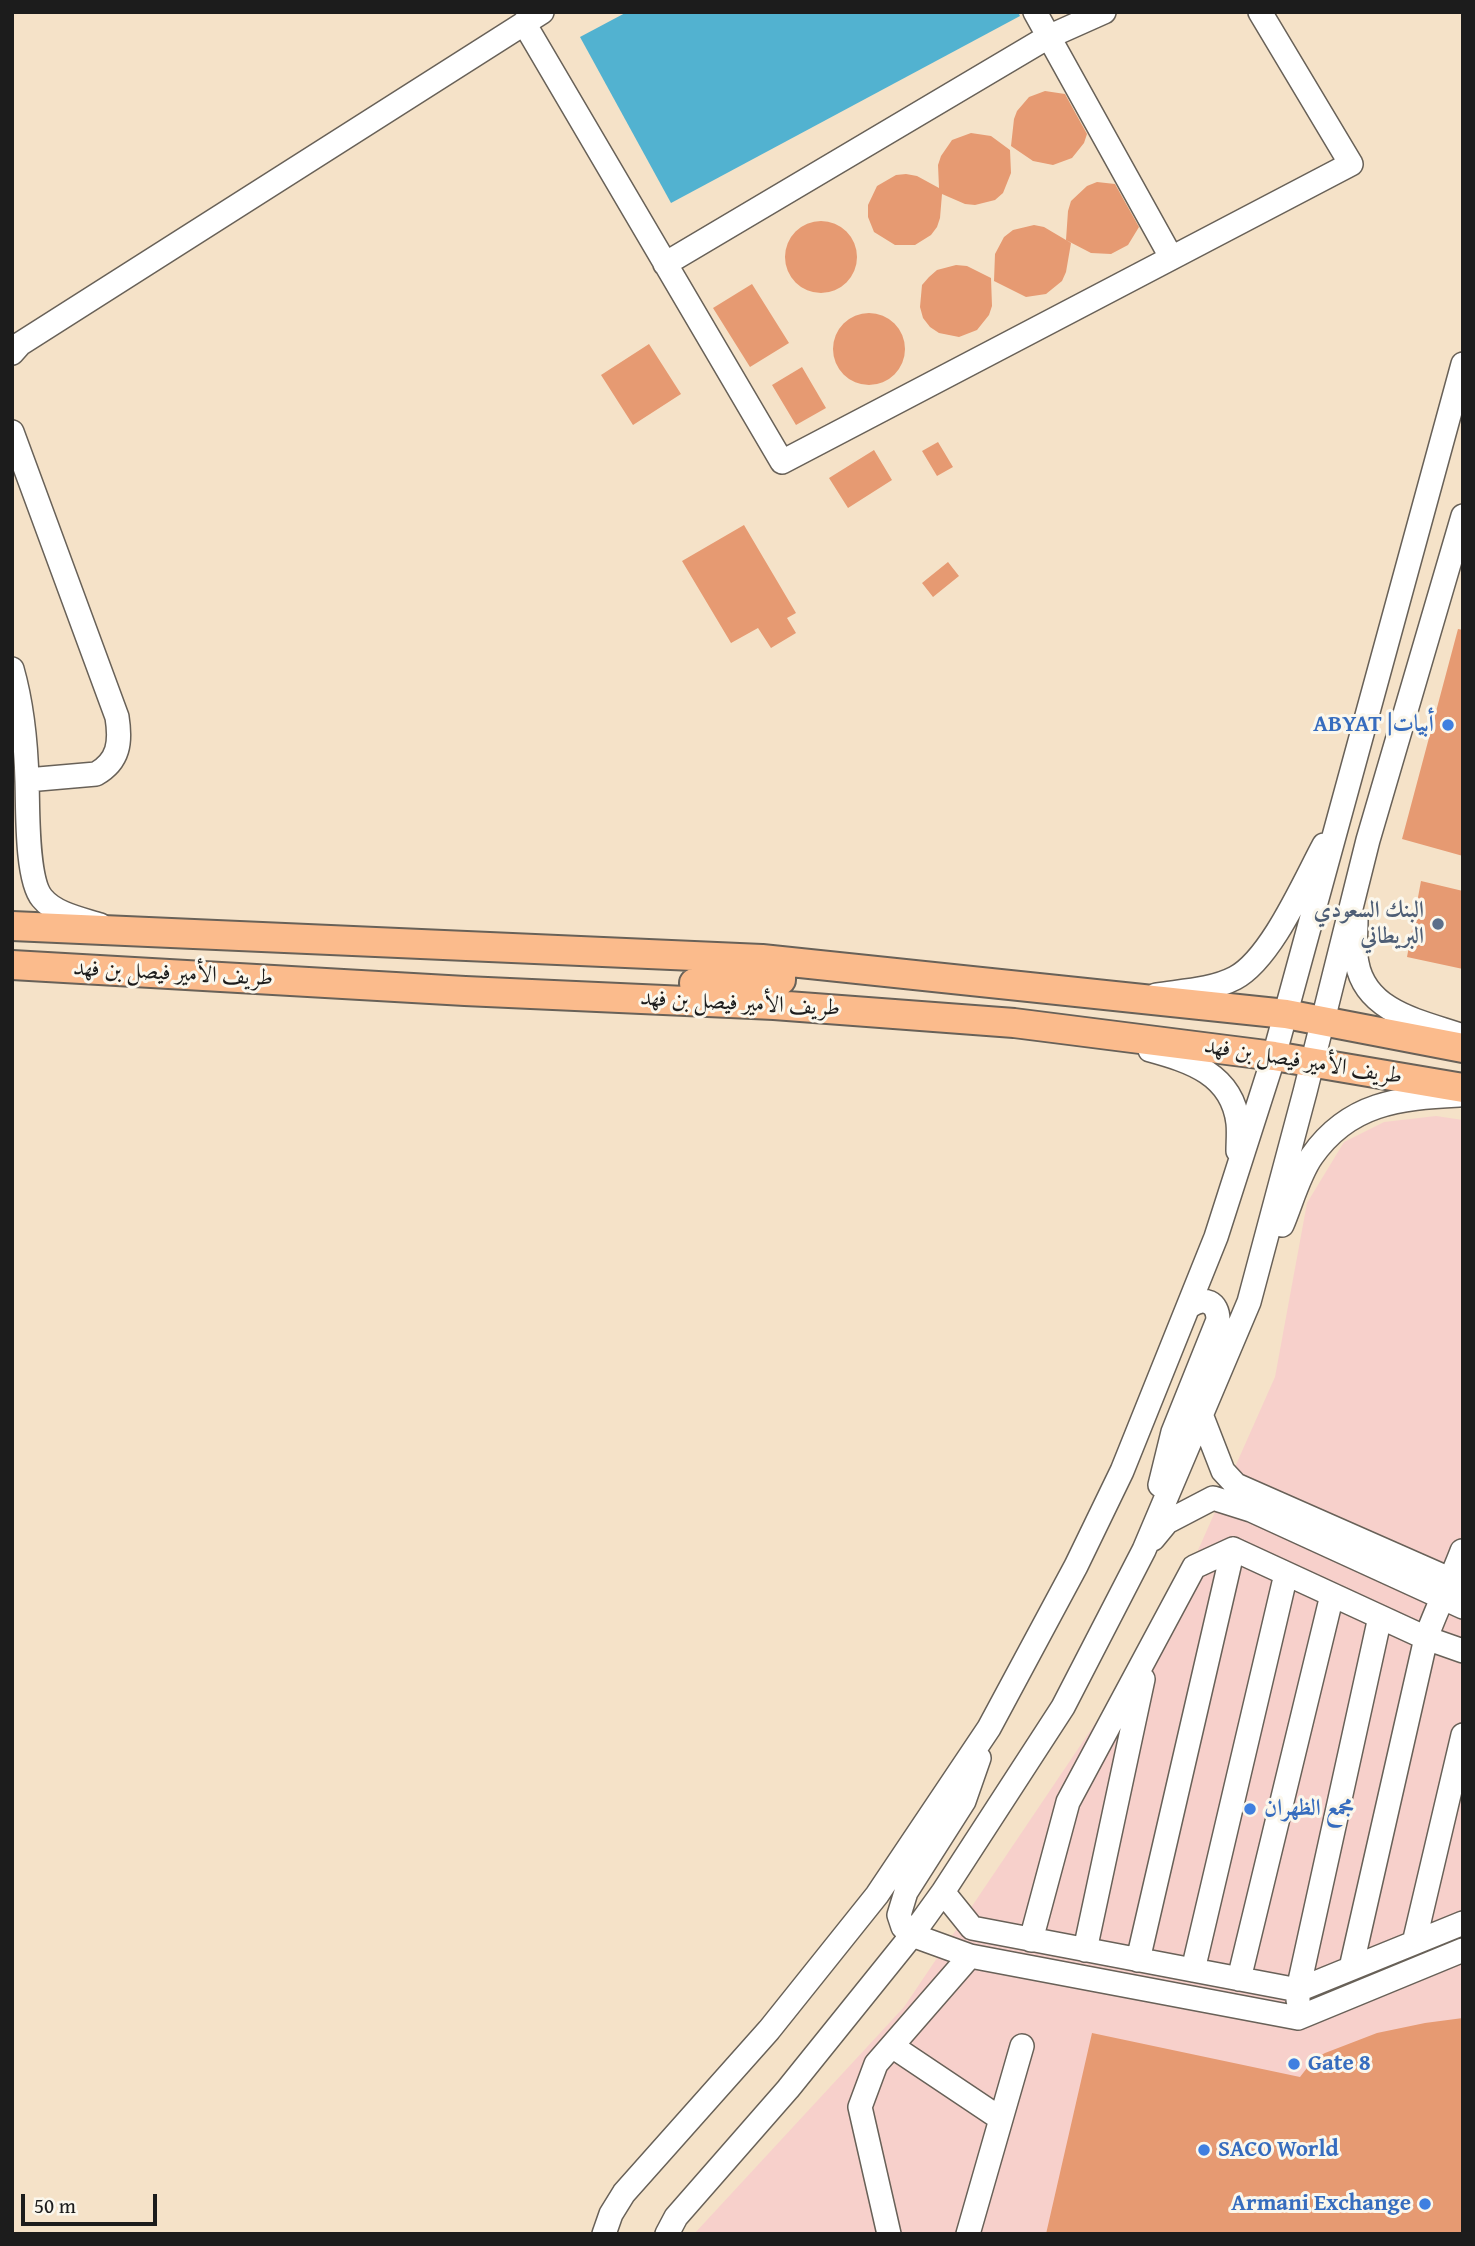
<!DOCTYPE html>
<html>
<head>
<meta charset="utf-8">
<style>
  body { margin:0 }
  #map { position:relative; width:1475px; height:2246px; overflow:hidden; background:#f5e2c8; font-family:"Gentium Book Plus",serif }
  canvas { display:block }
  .frame { position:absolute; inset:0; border:14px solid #1c1c1c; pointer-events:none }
  .scale { position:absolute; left:21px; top:2194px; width:136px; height:32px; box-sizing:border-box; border:4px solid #1c1c1c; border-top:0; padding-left:9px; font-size:21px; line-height:24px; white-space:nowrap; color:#1c1c1c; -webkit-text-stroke:5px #fbf7ec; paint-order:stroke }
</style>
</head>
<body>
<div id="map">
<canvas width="1475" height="2246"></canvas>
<div class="frame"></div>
<div class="scale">50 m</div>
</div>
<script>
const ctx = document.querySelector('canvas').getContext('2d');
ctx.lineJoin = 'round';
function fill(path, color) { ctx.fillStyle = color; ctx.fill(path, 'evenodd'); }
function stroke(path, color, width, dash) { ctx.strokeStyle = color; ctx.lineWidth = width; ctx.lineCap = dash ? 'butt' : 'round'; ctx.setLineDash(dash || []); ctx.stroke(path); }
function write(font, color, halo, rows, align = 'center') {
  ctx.font = font + ' "Gentium Book Plus",Amiri,serif'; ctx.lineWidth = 6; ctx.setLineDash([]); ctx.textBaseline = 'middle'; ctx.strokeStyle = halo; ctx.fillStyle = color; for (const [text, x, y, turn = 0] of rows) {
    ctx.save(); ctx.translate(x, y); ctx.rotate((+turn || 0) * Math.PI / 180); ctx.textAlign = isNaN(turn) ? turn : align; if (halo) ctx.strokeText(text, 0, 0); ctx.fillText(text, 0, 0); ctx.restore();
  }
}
const built = new Path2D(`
  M 1436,1116 L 1463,1120 L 1463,2234 L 694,2234 L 904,2007 L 1171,1611 L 1275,1377 L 1307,1203 L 1344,1142 L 1384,1122 Z`);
const water = new Path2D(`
  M 627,12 L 1018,12 L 1020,16 L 671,203 L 580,37 Z`);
const building = new Path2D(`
  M 1045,91 L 1065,94 L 1087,134 L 1084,143 L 1072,158 L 1053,165 L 1033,161 L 1011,146 L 1014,119 L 1017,111 L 1029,97 Z
  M 971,133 L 991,136 L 1010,150 L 1011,173 L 1003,193 L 995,200 L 975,205 L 965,204 L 942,194 L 940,218 L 937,227 L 931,235 L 915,245 L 895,245 L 874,232 L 868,217 L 868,205 L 877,186 L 896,175 L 906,174 L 917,176 L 939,188 L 938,165 L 941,156 L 952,140 Z
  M 1097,182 L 1115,184 L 1139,227 L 1128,245 L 1111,254 L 1091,253 L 1066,240 L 1068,211 L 1071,201 L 1087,186 Z
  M785 257a36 36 0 1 1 72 0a36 36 0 1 1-72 0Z
  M 1034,225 L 1044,227 L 1071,243 L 1066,272 L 1062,281 L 1046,294 L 1026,297 L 994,281 L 995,254 L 1004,237 L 1013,230 Z
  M 956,265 L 967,266 L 991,278 L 992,306 L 989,315 L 977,330 L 959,337 L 939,333 L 930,327 L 923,318 L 920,307 L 922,285 L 929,277 L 937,270 Z
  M 752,284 L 789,343 L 750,367 L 713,308 Z
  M833 349a36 36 0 1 1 72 0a36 36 0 1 1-72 0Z
  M 649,344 L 681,394 L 633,425 L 601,375 Z
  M 802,367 L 826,408 L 796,425 L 772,385 Z
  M 938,442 L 953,467 L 937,476 L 922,451 Z
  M 874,450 L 892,480 L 848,508 L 829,478 Z
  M 744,525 L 796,613 L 787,618 L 796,633 L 771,648 L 758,628 L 731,643 L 682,561 Z
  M 948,562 L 959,576 L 933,597 L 922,583 Z
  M 1458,629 L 1463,630 L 1463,856 L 1402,839 Z
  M 1421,881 L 1463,891 L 1463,969 L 1407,957 Z
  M 1463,2018 L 1463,2234 L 1046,2234 L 1092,2033 L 1300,2077 L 1314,2059 L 1325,2053 L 1377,2033 L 1425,2023 Z`);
const minor = new Path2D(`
  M 1035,12 L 1171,257
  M 524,23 L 782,462 L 1351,164 L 1260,12
  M 665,264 L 1048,37 L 1104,12
  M 12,353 L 20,344 L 542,12
  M 12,432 L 117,717 C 121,742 119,761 96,774 L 27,780
  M 12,669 C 22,704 26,744 27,781 C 28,807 26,879 42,898 C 55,914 81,919 100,925
  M 1356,920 C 1356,934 1354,950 1357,963 C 1366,1013 1423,1022 1463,1036
  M 1156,995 C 1182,991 1212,990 1235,978 C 1271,959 1304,882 1324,845
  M 1150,1050 C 1190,1061 1232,1074 1238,1123 C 1239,1132 1238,1142 1238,1151
  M 1282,1225 C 1291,1204 1299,1174 1312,1156 C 1349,1103 1399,1098 1459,1095
  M 1202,1417 L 1223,1471 L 1236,1485 L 1463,1585
  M 1160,1485 L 1173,1432 L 1218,1320 C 1218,1302 1204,1296 1190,1306
  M 1153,1539 L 1167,1522 L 1213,1498 L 1251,1510 L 1463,1607
  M 979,1758 L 964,1801 L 906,1892 L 899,1915 L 903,1927 L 912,1935 L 970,1956 L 1298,2018 L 1463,1950
  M 943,1892 L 972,1928 L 1298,1990 L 1463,1923
  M 1031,1940 L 1068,1802 L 1194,1567 L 1233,1549 L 1426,1638 C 1437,1608 1451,1580 1462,1551
  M 1414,1943 L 1463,1735
  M 1085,1950 L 1143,1679
  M 1138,1960 L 1233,1549
  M 1351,1968 L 1426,1638 L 1463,1651
  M 1193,1970 L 1286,1574
  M 1239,1979 L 1332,1595
  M 1298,2000 L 1298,1990 L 1380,1617
  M 892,2046 L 1001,2119
  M 604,2234 L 611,2214 L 624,2193 L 769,2030 L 877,1895 L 989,1728 L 1076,1566 L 1122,1471 L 1216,1237 L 1274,1056 L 1463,364
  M 667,2234 L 676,2217 L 788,2089 L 912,1935 L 943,1892 L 1063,1707 L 1144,1550 L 1249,1302 L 1305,1092 L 1368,840 L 1463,516
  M 889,2234 L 860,2107 L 876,2064 L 970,1956
  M 968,2234 L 1022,2046`);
const major = new Path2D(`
  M 12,926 L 762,959 L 1286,1014 L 1463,1048
  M 12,965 L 465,991 L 774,1005 L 1014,1023 L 1274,1056 L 1463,1088
  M 694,983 L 777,983 L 781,980 L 781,971 L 762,959`);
const markers = [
  [1448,725,7,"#3f7fe0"],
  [1438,924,7,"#5c6f8a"],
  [1250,1809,7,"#3f7fe0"],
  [1294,2064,7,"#3f7fe0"],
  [1204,2150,7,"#3f7fe0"],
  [1425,2204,7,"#3f7fe0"]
];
const shopNames = [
  ["ABYAT |أبيات",1434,725,"right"],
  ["مجمع الظهران",1264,1809],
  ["Gate 8",1308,2064],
  ["SACO World",1218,2150],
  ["Armani Exchange",1411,2204,"right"]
];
const serviceNames = [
  ["البنك السعودي",1424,911],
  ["البريطاني",1424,937]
];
const streetNames = [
  ["طريف الأمير فيصل بن فهد",173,974,3],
  ["طريف الأمير فيصل بن فهد",740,1004,3],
  ["طريف الأمير فيصل بن فهد",1303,1062,9]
];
fill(built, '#f7d0cb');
fill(water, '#52b2d0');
fill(building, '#e69a72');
stroke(minor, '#686158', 26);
stroke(major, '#686158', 32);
stroke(minor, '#fff', 23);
stroke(major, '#fbbb8c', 28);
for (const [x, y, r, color] of markers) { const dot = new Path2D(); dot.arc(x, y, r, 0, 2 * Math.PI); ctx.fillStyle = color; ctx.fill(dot); stroke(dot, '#fbf7ec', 2.5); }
write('bold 23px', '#366cbe', '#fbf7ec', shopNames, 'left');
write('bold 23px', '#4e5e75', '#fbf7ec', serviceNames, 'right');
write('23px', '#1c1c1c', '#fbf7ec', streetNames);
</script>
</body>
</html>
